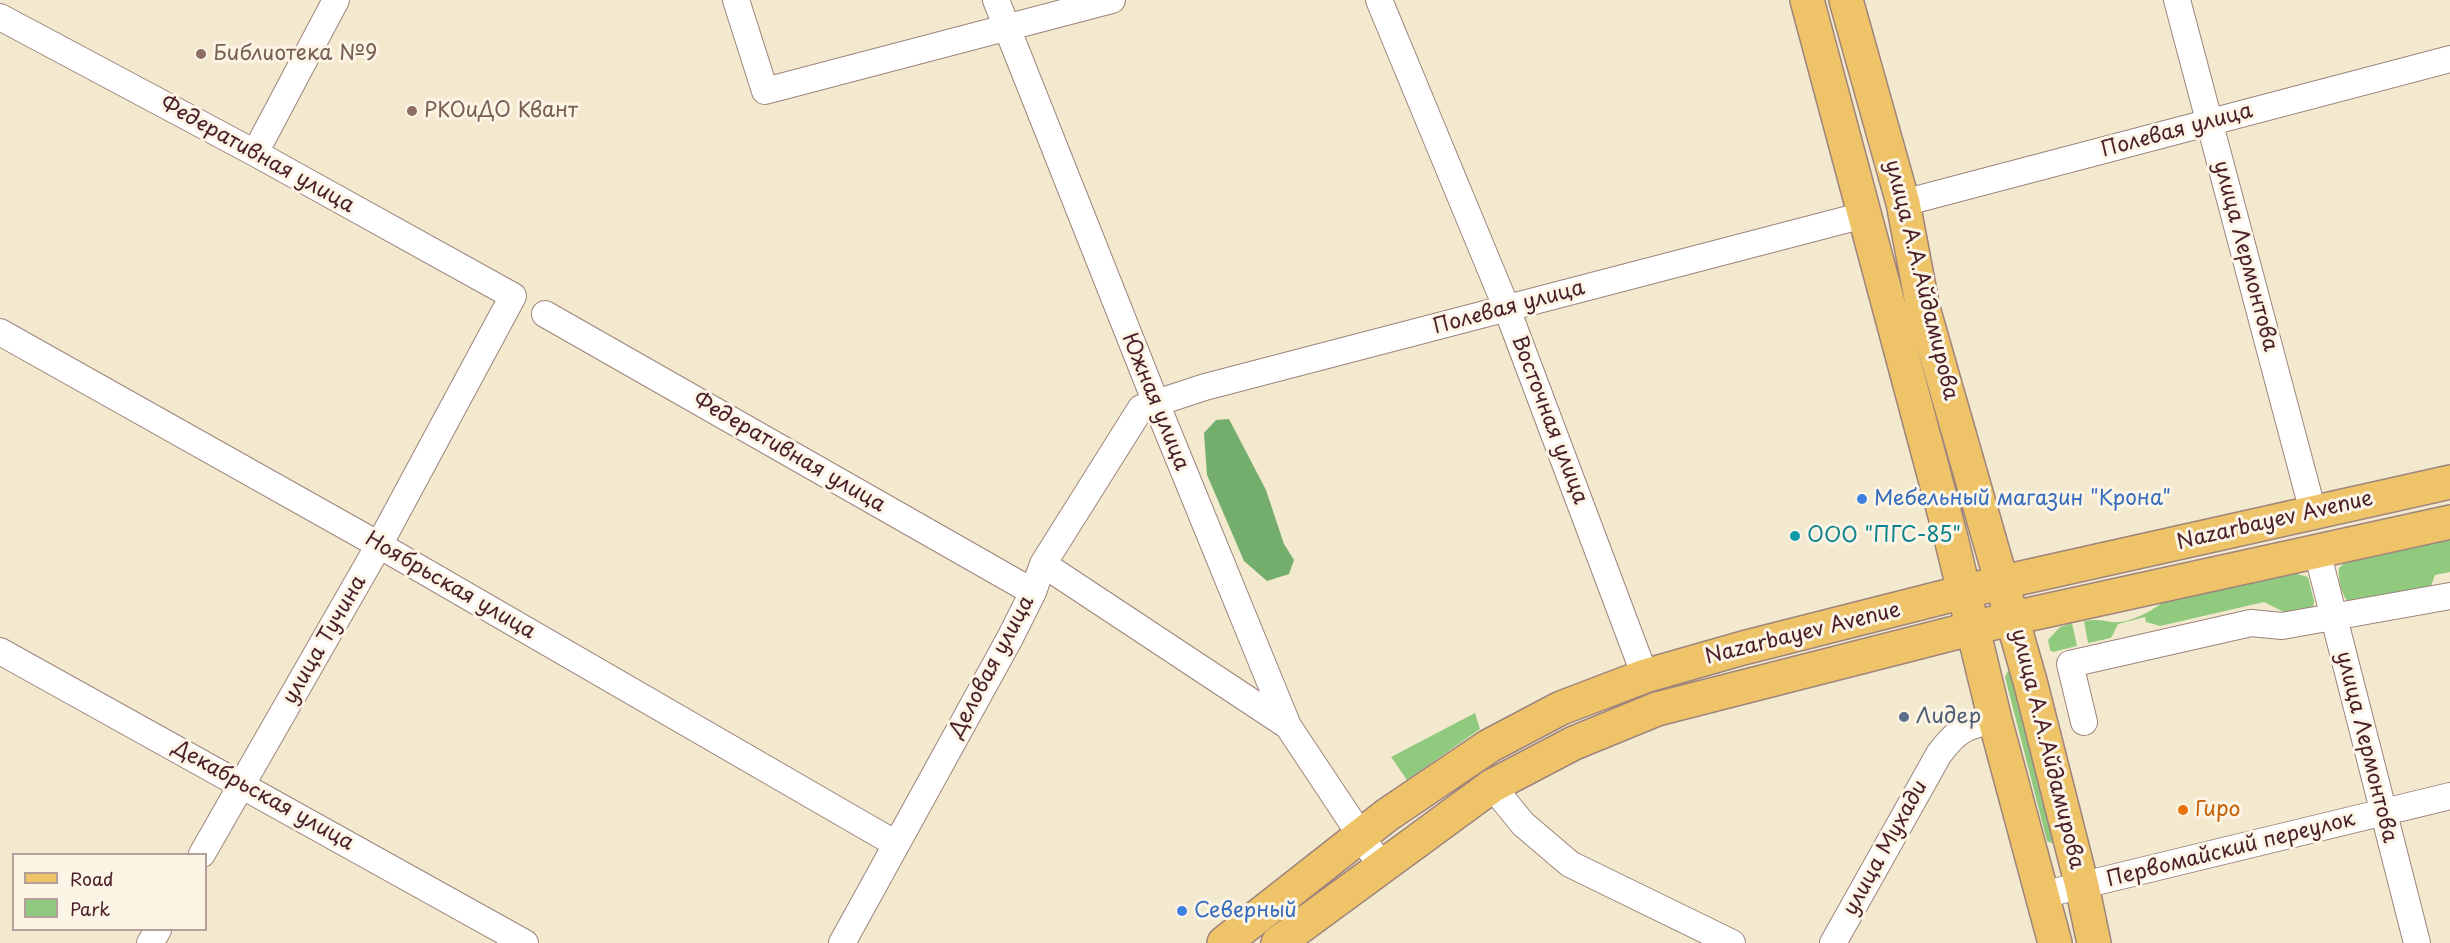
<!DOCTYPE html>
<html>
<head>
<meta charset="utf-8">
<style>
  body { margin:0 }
  #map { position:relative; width:2450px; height:943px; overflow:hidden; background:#f3e9cf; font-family:"Playpen Sans",sans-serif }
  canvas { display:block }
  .legend { position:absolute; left:12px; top:853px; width:195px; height:78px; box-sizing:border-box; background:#fcf5e5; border:2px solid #b59f9b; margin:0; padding:8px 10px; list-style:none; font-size:18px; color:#4a1f2b }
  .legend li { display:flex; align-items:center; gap:12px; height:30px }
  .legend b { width:30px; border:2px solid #b59f9b }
</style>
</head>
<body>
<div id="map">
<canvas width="2450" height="943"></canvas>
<ul class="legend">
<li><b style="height:8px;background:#efc469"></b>Road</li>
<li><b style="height:16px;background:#8fca7e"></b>Park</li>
</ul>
</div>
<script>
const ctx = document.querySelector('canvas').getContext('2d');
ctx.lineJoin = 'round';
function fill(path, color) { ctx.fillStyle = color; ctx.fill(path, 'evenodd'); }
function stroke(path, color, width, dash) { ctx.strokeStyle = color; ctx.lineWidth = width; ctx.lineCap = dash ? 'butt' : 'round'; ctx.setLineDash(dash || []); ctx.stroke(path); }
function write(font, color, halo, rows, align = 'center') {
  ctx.font = font + ' "Playpen Sans",sans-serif'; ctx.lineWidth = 6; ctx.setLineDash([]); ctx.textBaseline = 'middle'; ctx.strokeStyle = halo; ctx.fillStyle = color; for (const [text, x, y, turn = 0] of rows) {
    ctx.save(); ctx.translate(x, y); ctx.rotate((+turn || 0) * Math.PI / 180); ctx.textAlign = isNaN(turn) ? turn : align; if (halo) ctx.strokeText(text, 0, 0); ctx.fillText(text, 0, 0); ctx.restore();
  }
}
const green = new Path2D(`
  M 2450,540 L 2450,572 L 2435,575 L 2430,589 L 2348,602 C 2341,593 2338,580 2339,568 L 2345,562 Z
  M 2293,573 L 2308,577 L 2314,601 L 2313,608 L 2290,615 L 2264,602 L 2160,626 L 2146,622 L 2145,617 L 2118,624 L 2111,638 L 2088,643 L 2084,621 C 2096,619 2101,620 2112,622 C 2128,624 2150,612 2162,603 Z
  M 2072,623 L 2077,646 L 2053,652 L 2050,650 L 2048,640 L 2060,627 Z
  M 2008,671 L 2012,672 L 2057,842 L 2054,844 L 2047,841 L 2005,677 Z
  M 1475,713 L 1480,729 L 1407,780 L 1391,757 Z`);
const forest = new Path2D(`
  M 1229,419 L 1266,490 L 1284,544 L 1294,560 L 1289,574 L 1267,581 L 1244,561 L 1207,475 L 1204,433 L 1216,420 Z`);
const minor = new Path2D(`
  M 736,0 L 765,91 L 1112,0
  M 996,0 L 1156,403 L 1288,726 L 1381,866
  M 1379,0 L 1507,309 L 1645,676
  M 2177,0 L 2313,512
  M 0,17 L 255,153 L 513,296 L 379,545 L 202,854
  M 255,153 L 336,0
  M 1903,203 L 2450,59
  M 545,314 L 1033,592
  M 0,332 L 379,545 L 896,844
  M 2317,551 L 2417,943
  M 1043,564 L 1288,726
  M 0,651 L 525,943
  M 2084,722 L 2070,664 L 2251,623 L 2282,626 L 2450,596
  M 1492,786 L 1523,824 L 1570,864 L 1732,943
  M 2042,895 L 2450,796
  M 150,943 L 158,930
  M 842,943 L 1010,638 L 1033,592 L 1043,564 L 1141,408 L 1205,387 L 1864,215
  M 1833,943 L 1939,754 C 1957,730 1965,726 1995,720`);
const major = new Path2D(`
  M 1807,0 L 1951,538 L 1995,720 L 2055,943
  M 1846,0 L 1903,203 L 1923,308 L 2030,681 L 2082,886 L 2094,943
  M 1224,943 L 1387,815 L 1489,746 L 1561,708 L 1645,676 L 1743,648 L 2003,582 L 2450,482
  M 1278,943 L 1492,786 L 1574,743 L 1657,709 L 2013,618 L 2450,522`);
const markers = [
  [201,54,6,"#8d6e63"],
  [412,111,6,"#8d6e63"],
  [1862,499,6,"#3f7fe0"],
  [1795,536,6,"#0f9aa8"],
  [1904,717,6,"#5c6f8a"],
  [2183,810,6,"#e8710a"],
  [1182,911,6,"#3f7fe0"]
];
const educationNames = [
  ["Библиотека №9",213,54],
  ["РКОиДО Квант",424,111]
];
const streetNames = [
  ["Полевая улица",2177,131,-15],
  ["Федеративная улица",257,155,29],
  ["улица Лермонтова",2245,256,75],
  ["улица А.А.Айдамирова",1921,280,76],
  ["Полевая улица",1509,308,-15],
  ["Южная улица",1155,402,68],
  ["Восточная улица",1549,420,69],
  ["Федеративная улица",789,453,30],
  ["Nazarbayev Avenue",2275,521,-13],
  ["Ноябрьская улица",450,586,30],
  ["Nazarbayev Avenue",1803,634,-14],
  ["улица Тучина",325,640,-60],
  ["Деловая улица",992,667,-62],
  ["улица Лермонтова",2366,747,76],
  ["улица А.А.Айдамирова",2047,749,76],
  ["Декабрьская улица",263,796,29],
  ["улица Мухади",1886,848,-61],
  ["Первомайский переулок",2231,850,-14]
];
const shopNames = [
  ["Мебельный магазин \"Крона\"",1874,499],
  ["Северный",1194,911]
];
const cultureNames = [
  ["ООО \"ПГС-85\"",1807,536]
];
const serviceNames = [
  ["Лидер",1916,717]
];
const foodNames = [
  ["Гиро",2195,810]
];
fill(green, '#8fca7e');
fill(forest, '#73ae6d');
stroke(minor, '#9e847d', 28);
stroke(major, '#9e847d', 36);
stroke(minor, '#fff', 26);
stroke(major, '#efc469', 33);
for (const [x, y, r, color] of markers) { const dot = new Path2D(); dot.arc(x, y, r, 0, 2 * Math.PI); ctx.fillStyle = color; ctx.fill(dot); stroke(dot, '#fcf5e5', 2); }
write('21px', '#785e54', '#fcf5e5', educationNames, 'left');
write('21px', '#4a1f2b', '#fcf5e5', streetNames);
write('21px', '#366cbe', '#fcf5e5', shopNames, 'left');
write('21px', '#0d838f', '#fcf5e5', cultureNames, 'left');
write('21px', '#4e5e75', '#fcf5e5', serviceNames, 'left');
write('21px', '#c56008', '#fcf5e5', foodNames, 'left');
</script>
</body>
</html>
